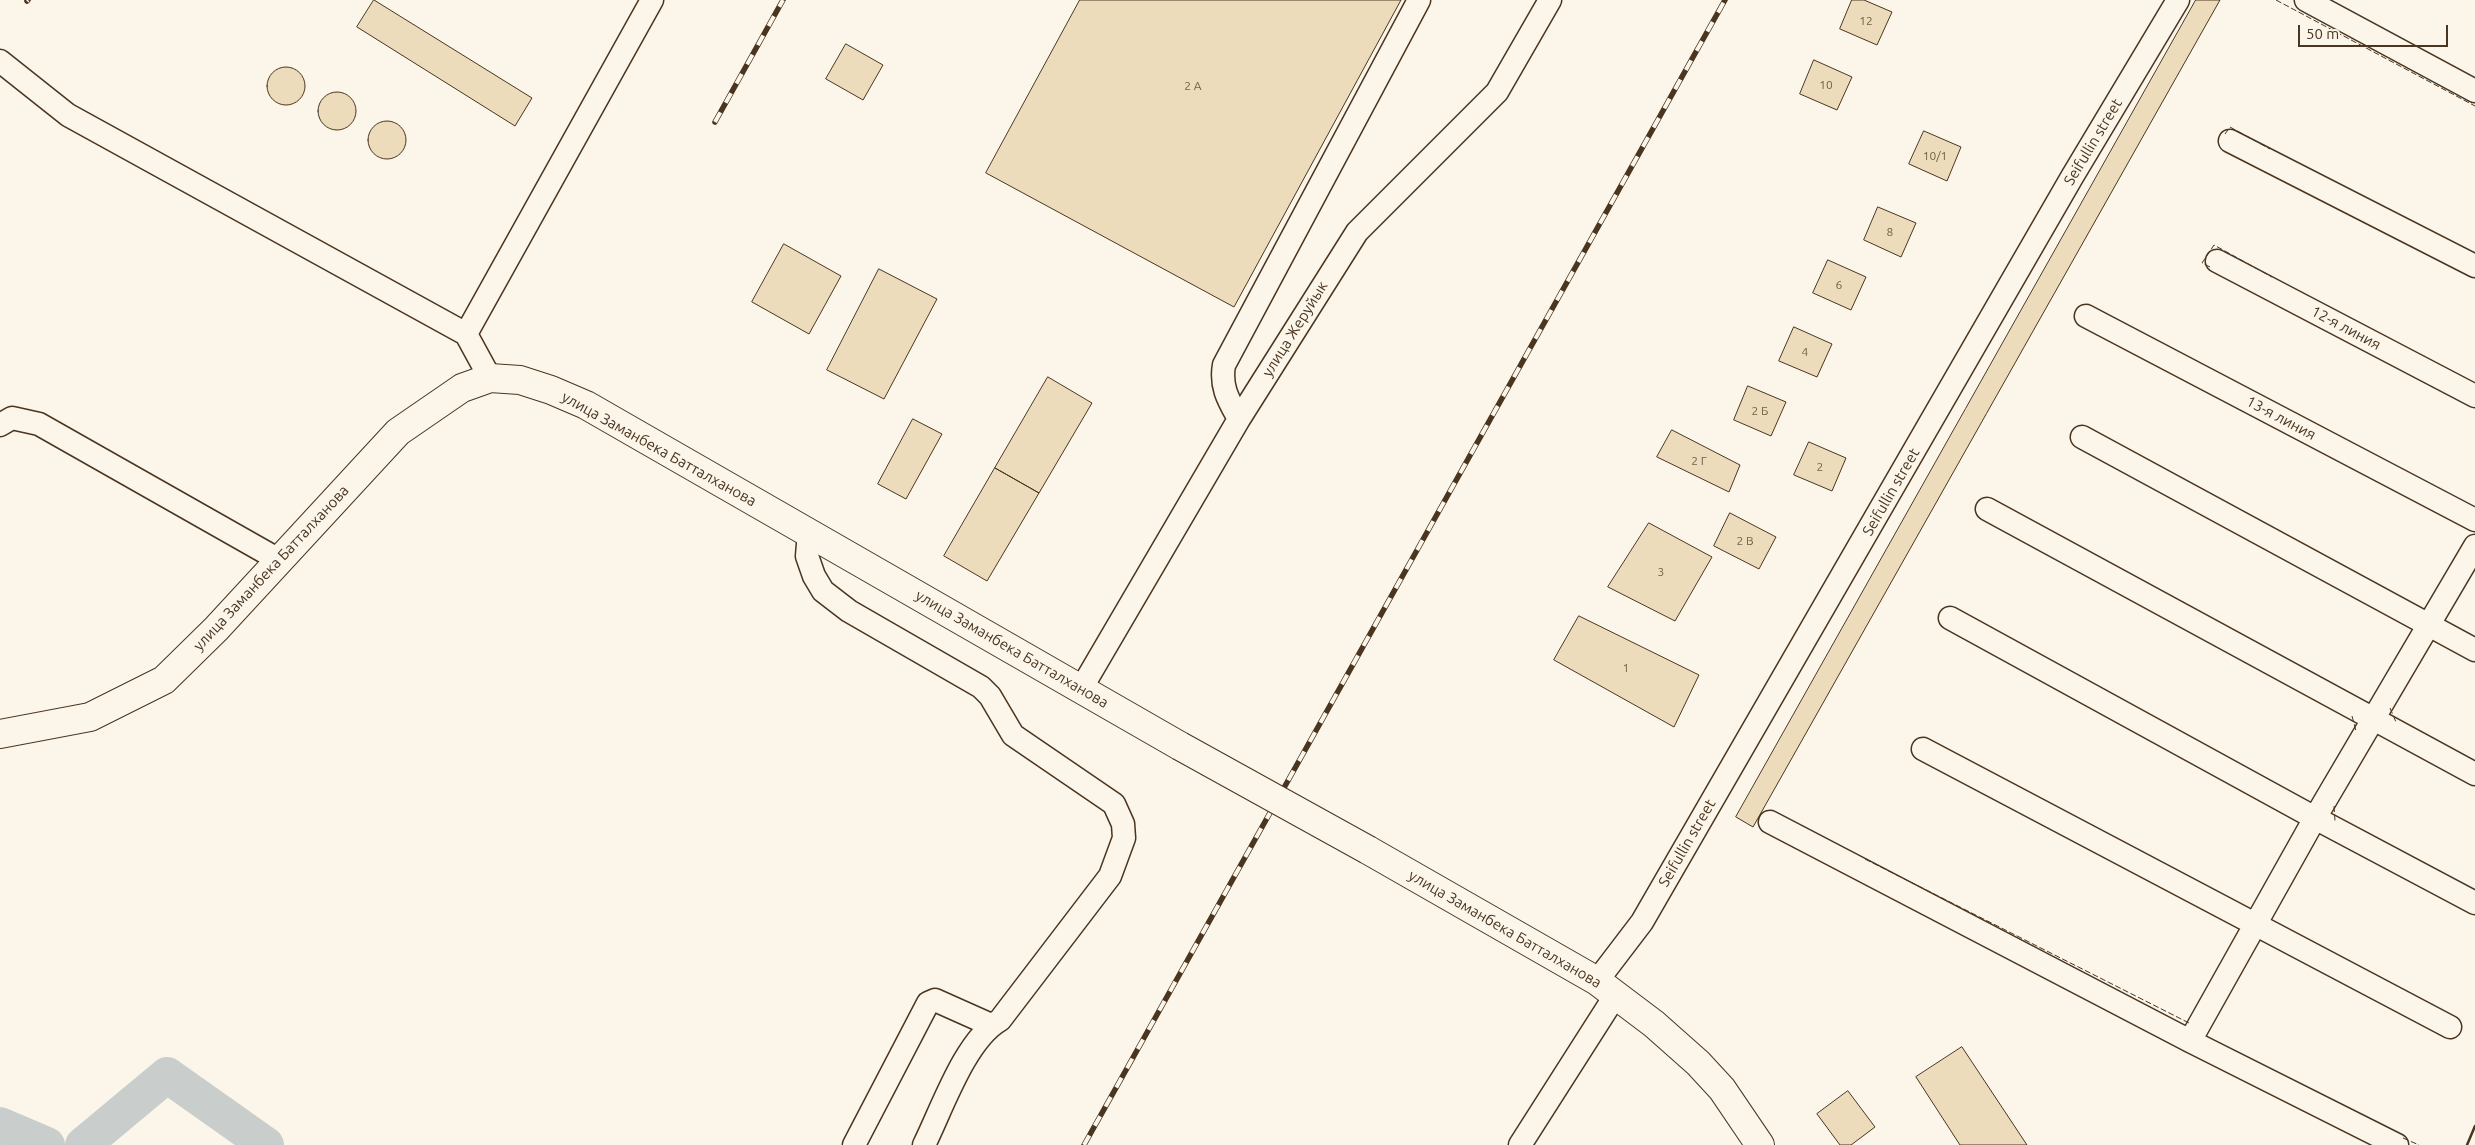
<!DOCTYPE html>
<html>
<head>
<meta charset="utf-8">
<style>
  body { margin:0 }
  #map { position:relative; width:2475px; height:1145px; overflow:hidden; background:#fbf6e9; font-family:Ubuntu,sans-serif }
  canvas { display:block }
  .scale { position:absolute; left:2298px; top:25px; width:150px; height:22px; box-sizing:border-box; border:2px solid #4a3520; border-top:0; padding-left:6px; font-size:15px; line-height:18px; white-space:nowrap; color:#4a3520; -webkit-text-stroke:4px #fbf6e9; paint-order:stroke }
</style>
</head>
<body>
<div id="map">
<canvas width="2475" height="1145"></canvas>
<div class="scale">50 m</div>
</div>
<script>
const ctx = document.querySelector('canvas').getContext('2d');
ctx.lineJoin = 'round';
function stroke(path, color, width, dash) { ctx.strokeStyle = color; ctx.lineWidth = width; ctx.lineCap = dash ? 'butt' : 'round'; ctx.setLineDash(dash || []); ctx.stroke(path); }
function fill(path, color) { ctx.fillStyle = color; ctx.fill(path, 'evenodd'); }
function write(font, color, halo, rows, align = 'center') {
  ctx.font = font + ' Ubuntu,sans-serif'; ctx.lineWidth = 4; ctx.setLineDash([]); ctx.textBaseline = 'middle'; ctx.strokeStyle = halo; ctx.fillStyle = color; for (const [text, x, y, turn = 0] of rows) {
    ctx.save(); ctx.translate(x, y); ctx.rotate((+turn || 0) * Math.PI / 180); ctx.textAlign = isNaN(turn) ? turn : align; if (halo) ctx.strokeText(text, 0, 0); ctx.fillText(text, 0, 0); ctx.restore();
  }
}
const river = new Path2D(`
  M 0,1125 L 47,1145
  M 83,1145 L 167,1075 L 266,1145`);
const building = new Path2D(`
  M 374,0 L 532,98 L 515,126 L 357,27 Z
  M 1080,0 L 1401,0 L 1234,307 L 986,173 Z
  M 1852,0 L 1864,0 L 1892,12 L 1877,45 L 1840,29 Z
  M 2196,0 L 2220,0 L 1753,827 L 1736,817 Z
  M 846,44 L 883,65 L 863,100 L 826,79 Z
  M 1814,60 L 1852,77 L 1837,110 L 1800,94 Z
  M267 86a19 19 0 1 1 38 0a19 19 0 1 1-38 0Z
  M318 111a19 19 0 1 1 38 0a19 19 0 1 1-38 0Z
  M368 140a19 19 0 1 1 38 0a19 19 0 1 1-38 0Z
  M 1924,131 L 1961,147 L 1947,181 L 1909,164 Z
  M 1878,207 L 1916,223 L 1901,257 L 1864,240 Z
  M 784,244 L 841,276 L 809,334 L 752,302 Z
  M 1828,260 L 1866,277 L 1851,310 L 1813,293 Z
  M 879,269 L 937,299 L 884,399 L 827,370 Z
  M 1794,327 L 1832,344 L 1817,377 L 1779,361 Z
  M 1048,377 L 1092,403 L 1039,493 L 995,468 Z
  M 1748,386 L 1786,402 L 1771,436 L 1734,420 Z
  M 913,419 L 942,434 L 906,499 L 878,484 Z
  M 1672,430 L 1740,465 L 1729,492 L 1657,457 Z
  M 1809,442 L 1846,458 L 1832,491 L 1794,475 Z
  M 995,468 L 1039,493 L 987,581 L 944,556 Z
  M 1730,513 L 1776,537 L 1759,569 L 1714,546 Z
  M 1649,523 L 1712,557 L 1675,621 L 1608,587 Z
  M 1579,616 L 1699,675 L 1674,727 L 1554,660 Z
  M 1962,1047 L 2027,1145 L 1960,1145 L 1916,1077 Z
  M 1848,1091 L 1875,1127 L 1851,1145 L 1840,1145 L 1817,1114 Z`);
const minor = new Path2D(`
  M 2306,0 L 2475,91
  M 0,61 L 68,115 L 466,334 L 490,378
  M 2230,141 L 2475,266
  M 2217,261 L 2475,396
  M 2086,316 L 2475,520
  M 466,334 L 652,0
  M 1239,419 C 1229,401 1220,387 1224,365 L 1419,0
  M 0,425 L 12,418 L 39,424 L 279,560
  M 2082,437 L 2475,650
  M 1987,509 L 2475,774
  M 809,532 L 807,556 L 814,576 L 823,591 L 849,611 L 981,687 L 990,696 L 1013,735 L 1114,804 L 1123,824 L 1124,838 L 1110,876 L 1000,1020 C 965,1040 942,1109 924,1145
  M 1950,618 L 2315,818 L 2475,903
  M 1081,689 L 1239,419 L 1357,232 L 1497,92 L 1550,0
  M 1923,749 L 2450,1027
  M 1770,822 L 2190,1041 L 2397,1145
  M 1597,981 L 1642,922 L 2072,177 L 2178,0
  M 2190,1041 L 2315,818 L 2475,546
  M 854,1145 L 928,1003 L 935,1000 L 991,1025
  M 1520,1145 L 1615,996`);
const major = new Path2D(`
  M 0,734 L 90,717 L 164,680 L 216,629 L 398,432 L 462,388 L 490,378 L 520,380 L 551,390 L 586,405 L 1180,746
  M 1368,850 L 1597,981 L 1654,1024 L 1698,1063 L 1722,1089 L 1760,1145`);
const rail = new Path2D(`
  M 27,1 L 28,0
  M 715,122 L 783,0
  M 1084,1145 L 1725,0`);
const majorBridge = new Path2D(`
  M 1180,746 L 1368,850`);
const fence = new Path2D(`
  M 2276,0 L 2475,106
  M 2225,134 L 2230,127 L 2270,149
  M 2210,267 L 2202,263 L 2214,245 L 2272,277
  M 2390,708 L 2396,722
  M 2352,716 L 2356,731
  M 2334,806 L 2335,821
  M 1865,859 L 2191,1024
  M 2403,1138 L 2419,1145`);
const wall = new Path2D(`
  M 2467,1145 L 2475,1126`);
const numberNames = [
  ["12",1866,21],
  ["10",1826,85],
  ["2 А",1193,86],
  ["10/1",1935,156],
  ["8",1890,232],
  ["6",1839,285],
  ["4",1805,352],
  ["2 Б",1760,411],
  ["2 Г",1699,461],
  ["2",1820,467],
  ["2 В",1745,541],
  ["3",1661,572],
  ["1",1626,668]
];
const streetNames = [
  ["Seifullin street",2093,142,-59],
  ["12-я линия",2346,328,28],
  ["улица Жеруйык",1295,329,-58],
  ["13-я линия",2281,418,28],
  ["улица Заманбека Батталханова",659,449,29],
  ["Seifullin street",1891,492,-60],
  ["улица Заманбека Батталханова",271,568,-47],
  ["улица Заманбека Батталханова",1012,649,30],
  ["Seifullin street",1687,843,-60],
  ["улица Заманбека Батталханова",1505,929,30]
];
stroke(river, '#c9cecd', 36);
fill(building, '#ecdcbc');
stroke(building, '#4a3520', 1);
stroke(minor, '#4a3520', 25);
stroke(major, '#4a3520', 30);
stroke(minor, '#fbf6e9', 22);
stroke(major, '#fbf6e9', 28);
stroke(rail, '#4a3520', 5.5);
stroke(rail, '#fbf6e9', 4, [11]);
stroke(majorBridge, '#4a3520', 30, []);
stroke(majorBridge, '#fbf6e9', 28);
stroke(fence, '#4a3520', 1, [6, 2.5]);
stroke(wall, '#4a3520', 2.5);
write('12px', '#725f47', null, numberNames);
write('15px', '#4a3520', '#fbf6e9', streetNames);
</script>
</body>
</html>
